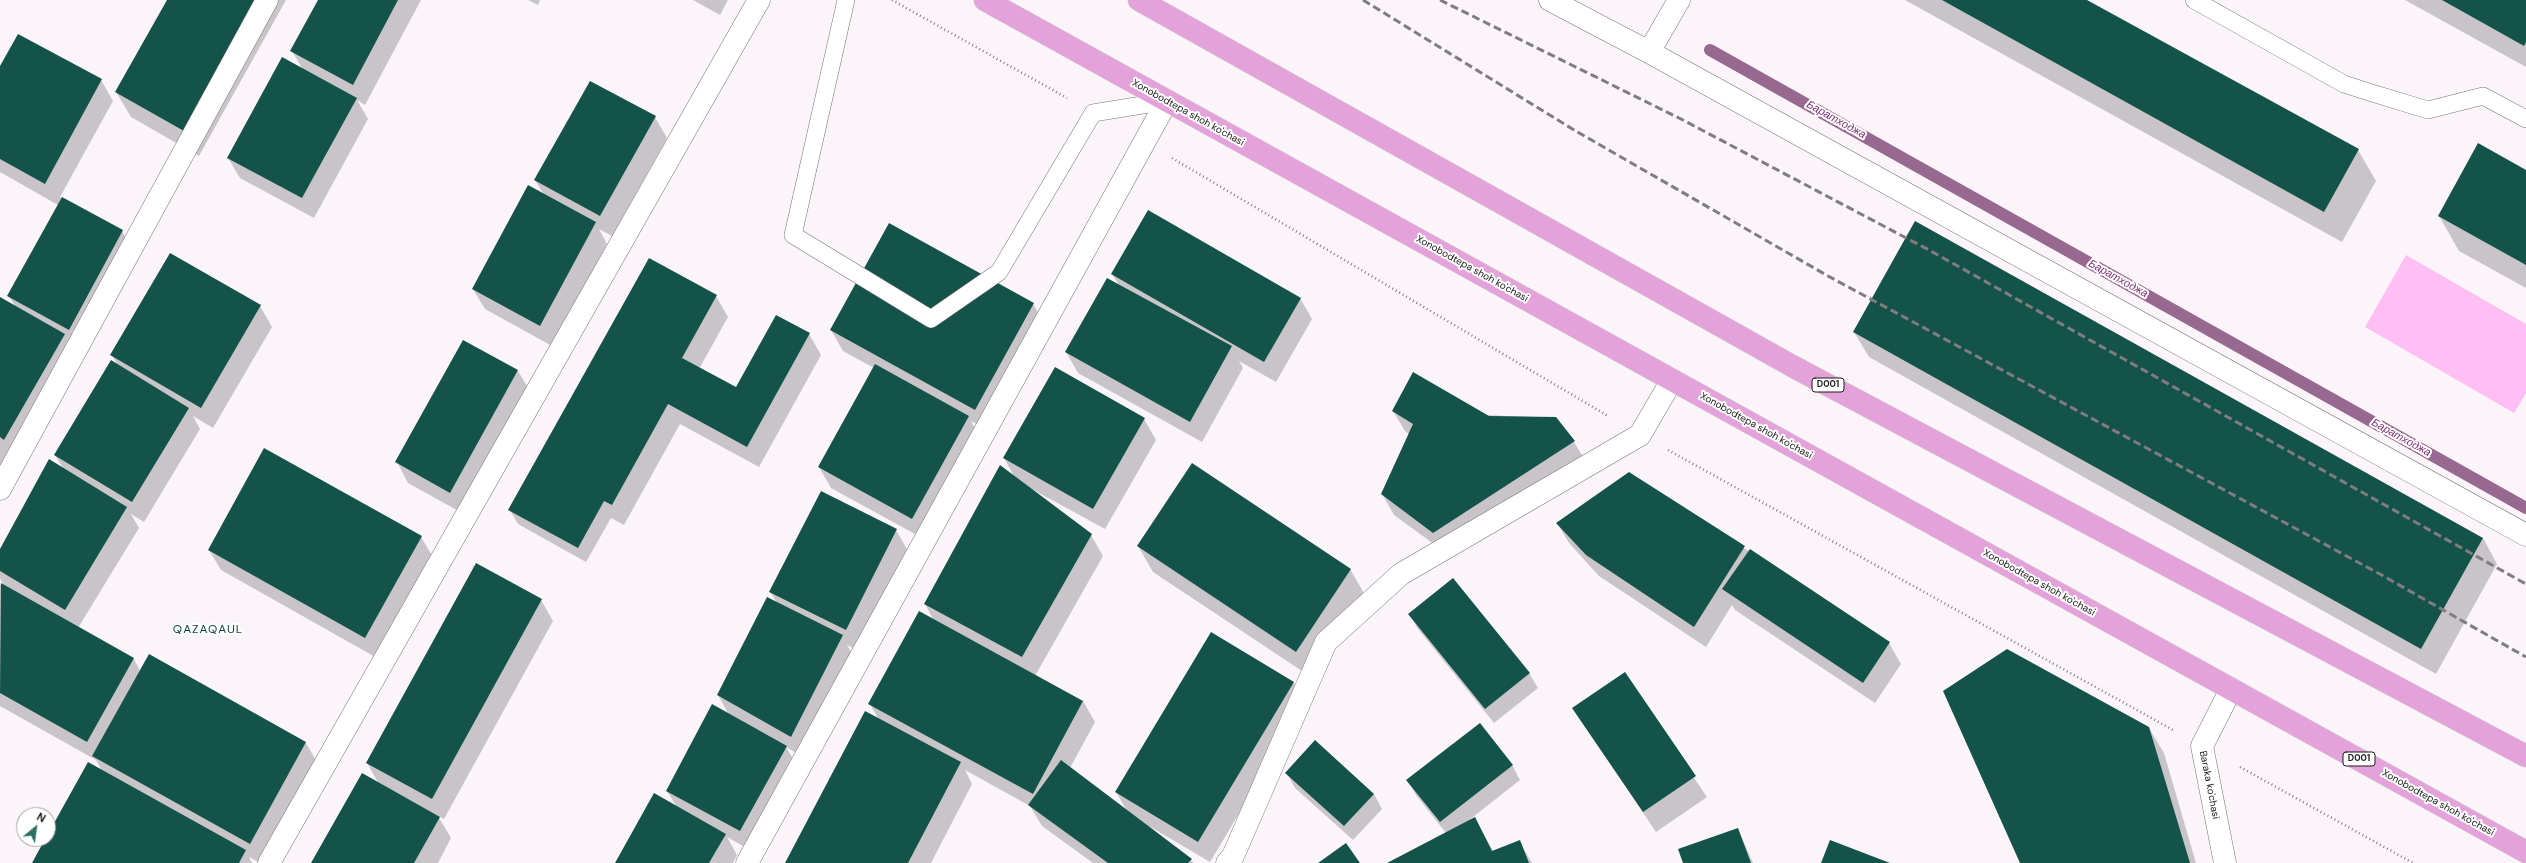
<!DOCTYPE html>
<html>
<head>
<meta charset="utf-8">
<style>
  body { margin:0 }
  #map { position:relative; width:2526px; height:863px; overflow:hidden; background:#fbf5fa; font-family:"DM Sans",sans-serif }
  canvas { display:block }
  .north { position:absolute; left:16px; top:807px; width:40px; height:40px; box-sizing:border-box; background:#fff; border:1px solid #a4a3a4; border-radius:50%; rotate:29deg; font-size:11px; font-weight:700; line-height:16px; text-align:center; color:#1c1a1b }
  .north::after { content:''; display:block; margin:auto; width:14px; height:18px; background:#2b7065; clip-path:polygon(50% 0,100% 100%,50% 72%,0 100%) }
</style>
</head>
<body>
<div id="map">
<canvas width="2526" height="863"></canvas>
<div class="north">N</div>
</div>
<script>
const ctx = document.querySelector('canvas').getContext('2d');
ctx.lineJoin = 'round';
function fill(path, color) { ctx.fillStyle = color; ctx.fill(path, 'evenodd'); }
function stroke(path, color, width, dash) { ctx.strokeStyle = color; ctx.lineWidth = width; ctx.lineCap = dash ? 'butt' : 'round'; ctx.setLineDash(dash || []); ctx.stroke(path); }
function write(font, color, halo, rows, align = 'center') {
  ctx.font = font + ' "DM Sans",sans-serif'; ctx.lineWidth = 4; ctx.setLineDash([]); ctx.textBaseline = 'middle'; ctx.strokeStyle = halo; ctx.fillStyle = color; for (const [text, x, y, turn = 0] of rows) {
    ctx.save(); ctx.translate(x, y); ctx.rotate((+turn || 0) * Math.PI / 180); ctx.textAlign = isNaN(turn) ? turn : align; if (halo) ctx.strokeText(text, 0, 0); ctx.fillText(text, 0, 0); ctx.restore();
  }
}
const green = new Path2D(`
  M 2406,255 L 2526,324 L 2526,393 L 2514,413 L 2365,327 Z`);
const shadow = new Path2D(`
  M 168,0 L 286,0 L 199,156 L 131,117 L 116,92 Z
  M 319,0 L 421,0 L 365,105 L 357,100 L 368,119 L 314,218 L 240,178 L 228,158 L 303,70 L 292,51 Z
  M 528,0 L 540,0 L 538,5 Z
  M 693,0 L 728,0 L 720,15 Z
  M 1905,0 L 2085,0 L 2358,150 L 2376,181 L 2342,242 Z
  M 2405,0 L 2526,0 L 2526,67 Z
  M 0,68 L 101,80 L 113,101 L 60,197 L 122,231 L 134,251 L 16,460 L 6,454 L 13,467 L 0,490 L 0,298 L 15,306 L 9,296 L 58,205 L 0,172 Z
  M 590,82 L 655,117 L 667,138 L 612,236 L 599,229 L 607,244 L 552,346 L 485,309 L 473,289 L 544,195 L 535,180 Z
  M 2526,171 L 2526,288 L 2459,251 L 2439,216 Z
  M 1112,274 L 1300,298 L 1312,319 L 1276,382 L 1239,361 L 1243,368 L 1202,442 L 1078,373 L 1066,352 L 1119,285 Z
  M 716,296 L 728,317 L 699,369 L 736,389 L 809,334 L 821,355 L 759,467 L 680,424 L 624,525 L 611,518 L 586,562 L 518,524 L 510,510 Z
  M 1033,304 L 1045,324 L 987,430 L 971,421 L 980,438 L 924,539 L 831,488 L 819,467 L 874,368 L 843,351 L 831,330 Z
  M 260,306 L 272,327 L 213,428 L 193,416 L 200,429 L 144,522 L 131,514 L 139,528 L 78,628 L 134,659 L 140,671 L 149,655 L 306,743 L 318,764 L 260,863 L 249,857 L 252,863 L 33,863 L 48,836 L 102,771 L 96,760 L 0,706 L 0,586 L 1,584 L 4,586 L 0,578 L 0,551 L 63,468 L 55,455 L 118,366 L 112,355 Z
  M 1854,332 L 2483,538 L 2497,564 L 2436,674 L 1869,357 Z
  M 464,341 L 518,371 L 530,391 L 462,513 L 408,483 L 397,462 Z
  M 1393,411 L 1555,418 L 1574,442 L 1586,462 L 1446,553 L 1394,515 L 1382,494 L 1409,434 L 1405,431 Z
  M 1144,419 L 1156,440 L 1105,529 L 1028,487 L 1091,535 L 1103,556 L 1035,676 L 1083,701 L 1095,722 L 1070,768 L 1127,811 L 1116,792 L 1293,682 L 1305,703 L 1210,862 L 1149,826 L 1194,863 L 1093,863 L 1042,826 L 1030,806 L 965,770 L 972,784 L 931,863 L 787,863 L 879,720 L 870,704 L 934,621 L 925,604 L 1015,478 L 1004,458 Z
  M 1629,473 L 1889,643 L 1901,664 L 1875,703 L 1735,610 L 1732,605 L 1706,647 L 1599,576 L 1569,543 L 1557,523 Z
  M 896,530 L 908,551 L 857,650 L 847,645 L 854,657 L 803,757 L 786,747 L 798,767 L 752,851 L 727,837 L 737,855 L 733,863 L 616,863 L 677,807 L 667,791 L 729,715 L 718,695 L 777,603 L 770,591 Z
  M 421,537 L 433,557 L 377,658 L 221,570 L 209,550 Z
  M 1138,546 L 1350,569 L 1365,595 L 1311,677 L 1153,572 Z
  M 541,600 L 553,621 L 444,819 L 438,816 L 451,838 L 438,863 L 312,863 L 379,784 L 367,763 Z
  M 1410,615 L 1529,673 L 1538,688 L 1494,723 L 1418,629 Z
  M 1624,674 L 1707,797 L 1656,832 L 1573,708 Z
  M 2149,728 L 2164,753 L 2196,863 L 2021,863 Z
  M 1315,741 L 1374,794 L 1382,809 L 1353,840 L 1295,788 L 1287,773 Z
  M 1512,765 L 1520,780 L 1469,820 L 1475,818 L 1493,851 L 1519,841 L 1532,863 L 1389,863 L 1446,833 L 1416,795 L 1408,781 Z
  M 1738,829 L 1753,863 L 1684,863 Z`);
const stream = new Path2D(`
  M 1710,50 L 2526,508`);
const building = new Path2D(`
  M 167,0 L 258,0 L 184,131 L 115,92 Z
  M 318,0 L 398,0 L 353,85 L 290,51 Z
  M 1942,0 L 2087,0 L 2359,149 L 2324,212 Z
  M 2442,0 L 2526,0 L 2526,42 L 2524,46 Z
  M 18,34 L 102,79 L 45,184 L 0,159 L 0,66 Z
  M 282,57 L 357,98 L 302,198 L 227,158 Z
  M 590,81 L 656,116 L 600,216 L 534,180 Z
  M 2478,143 L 2526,170 L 2526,265 L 2438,216 Z
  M 528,185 L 596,222 L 540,326 L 472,289 Z
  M 62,197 L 123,230 L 69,330 L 7,296 Z
  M 1148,210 L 1301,298 L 1264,362 L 1111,274 Z
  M 1915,221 L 2483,538 L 2421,649 L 1853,332 Z
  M 889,223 L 1034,303 L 975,410 L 830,330 Z
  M 170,253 L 261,305 L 201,408 L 110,355 Z
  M 649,258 L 717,295 L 682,358 L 736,387 L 776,315 L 810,333 L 747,447 L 668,404 L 612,505 L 604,501 L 578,548 L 508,510 Z
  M 1107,278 L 1232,346 L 1190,422 L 1065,352 Z
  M 0,297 L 65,334 L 4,440 L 0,437 Z
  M 463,340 L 518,370 L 450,493 L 395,462 Z
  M 111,360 L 189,408 L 132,502 L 54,455 Z
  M 875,364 L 969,416 L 912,519 L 818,467 Z
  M 1055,367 L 1145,418 L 1093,509 L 1003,458 Z
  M 1413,372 L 1489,416 L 1556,417 L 1575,441 L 1433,533 L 1381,494 L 1413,424 L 1392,411 Z
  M 264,448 L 422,536 L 365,638 L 208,550 Z
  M 49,459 L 127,507 L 65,610 L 0,571 L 0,549 Z
  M 1192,463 L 1351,569 L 1296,652 L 1137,546 Z
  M 1000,465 L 1092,534 L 1022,657 L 924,604 Z
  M 1629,472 L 1745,546 L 1694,627 L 1586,555 L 1556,523 Z
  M 821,491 L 897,529 L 846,630 L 769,592 Z
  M 1750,549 L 1890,642 L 1863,683 L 1722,589 Z
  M 476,563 L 542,599 L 432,799 L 366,763 Z
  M 1453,578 L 1530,673 L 1485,709 L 1408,614 Z
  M 1,583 L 134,658 L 87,742 L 0,693 Z
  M 767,597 L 843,635 L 791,737 L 717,695 Z
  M 919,611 L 1083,701 L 1033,794 L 868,704 Z
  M 1211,632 L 1294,682 L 1198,842 L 1115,792 Z
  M 2007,649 L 2149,727 L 2190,863 L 2020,863 L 1943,691 Z
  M 149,654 L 306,742 L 250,844 L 92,756 Z
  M 1625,672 L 1696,776 L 1643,812 L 1572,708 Z
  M 712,704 L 787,746 L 740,831 L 666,791 Z
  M 865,711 L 961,762 L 908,863 L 785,863 Z
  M 1480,723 L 1513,765 L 1440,822 L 1406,780 Z
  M 1315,740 L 1374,794 L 1344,826 L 1285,773 Z
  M 1061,760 L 1192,859 L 1188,863 L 1108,863 L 1028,805 Z
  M 88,762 L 246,850 L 239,863 L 32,863 L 45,839 L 48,839 L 48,834 Z
  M 362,773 L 440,817 L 414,863 L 311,863 Z
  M 654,793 L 726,834 L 709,863 L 615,863 Z
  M 1475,817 L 1492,851 L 1520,840 L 1529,863 L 1387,863 Z
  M 1738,828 L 1751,863 L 1683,863 L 1678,849 Z
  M 1830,840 L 1890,863 L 1821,863 Z
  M 1346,843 L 1360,863 L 1318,863 Z`);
const path = new Path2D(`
  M 892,0 L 1067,98
  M 1172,158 L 1608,416
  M 1668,450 L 2173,730
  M 2240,767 L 2413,863`);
const service = new Path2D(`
  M 846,0 L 793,235 L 931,319 L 999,272 L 1093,113 L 1167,101
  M 2194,0 L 2344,84 L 2372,93 L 2428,110 L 2483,96 L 2526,119`);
const minor = new Path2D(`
  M 1550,0 L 1649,52 L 2526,535
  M 1649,52 L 1679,0
  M 0,489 L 267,0
  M 269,863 L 759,0
  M 747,863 L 1167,101
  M 1227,863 L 1233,856 L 1326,642 L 1401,574 L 1640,435 L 1672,380
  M 2225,863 L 2202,746 L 2231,689`);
const trunk = new Path2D(`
  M 985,0 L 2526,852
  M 1139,0 L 1794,367 L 2526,756`);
const rail = new Path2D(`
  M 1363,0 L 1574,130 L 1828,276 L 2378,573 L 2526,657
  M 1440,0 L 1681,119 L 1929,250 L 2526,584`);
const shields = [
  [1828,385,32],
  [2359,759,32]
];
const shieldNames = [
  ["D001",1828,385],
  ["D001",2359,759]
];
const streetNames = [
  ["Xonobodtepa shoh ko'chasi",1188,113,29],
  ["Xonobodtepa shoh ko'chasi",1472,269,29],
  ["Xonobodtepa shoh ko'chasi",1756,426,29],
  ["Xonobodtepa shoh ko'chasi",2039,583,29],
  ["Baraka ko'chasi",2209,785,79],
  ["Xonobodtepa shoh ko'chasi",2438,803,29]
];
const waterNames = [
  ["Баратходжа",1836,120,29],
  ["Баратходжа",2118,279,29],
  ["Баратходжа",2401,438,29]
];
const quarterNames = [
  ["QAZAQAUL",208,630]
];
fill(green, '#ffbff4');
fill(shadow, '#0003');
stroke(stream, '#986990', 12);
fill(building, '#14534a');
stroke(service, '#787377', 18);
stroke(minor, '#787377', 23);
stroke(trunk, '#d2d1d1', 23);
stroke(path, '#827e81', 2.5, [1, 3]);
stroke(service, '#fff', 17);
stroke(minor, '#fff', 22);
stroke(trunk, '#e4a2da', 22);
stroke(rail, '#807c7f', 3, [8, 4]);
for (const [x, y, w] of shields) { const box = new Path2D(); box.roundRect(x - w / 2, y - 7, w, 14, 3); ctx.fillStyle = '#fff'; ctx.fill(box); stroke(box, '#1c1a1b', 1); }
write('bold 9px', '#1c1a1b', null, shieldNames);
write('10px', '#1c1a1b', '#fff', streetNames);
write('italic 11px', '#803377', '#fff', waterNames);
ctx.letterSpacing = '1px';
write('12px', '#0d4840', '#fff', quarterNames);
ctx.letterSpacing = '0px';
</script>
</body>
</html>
